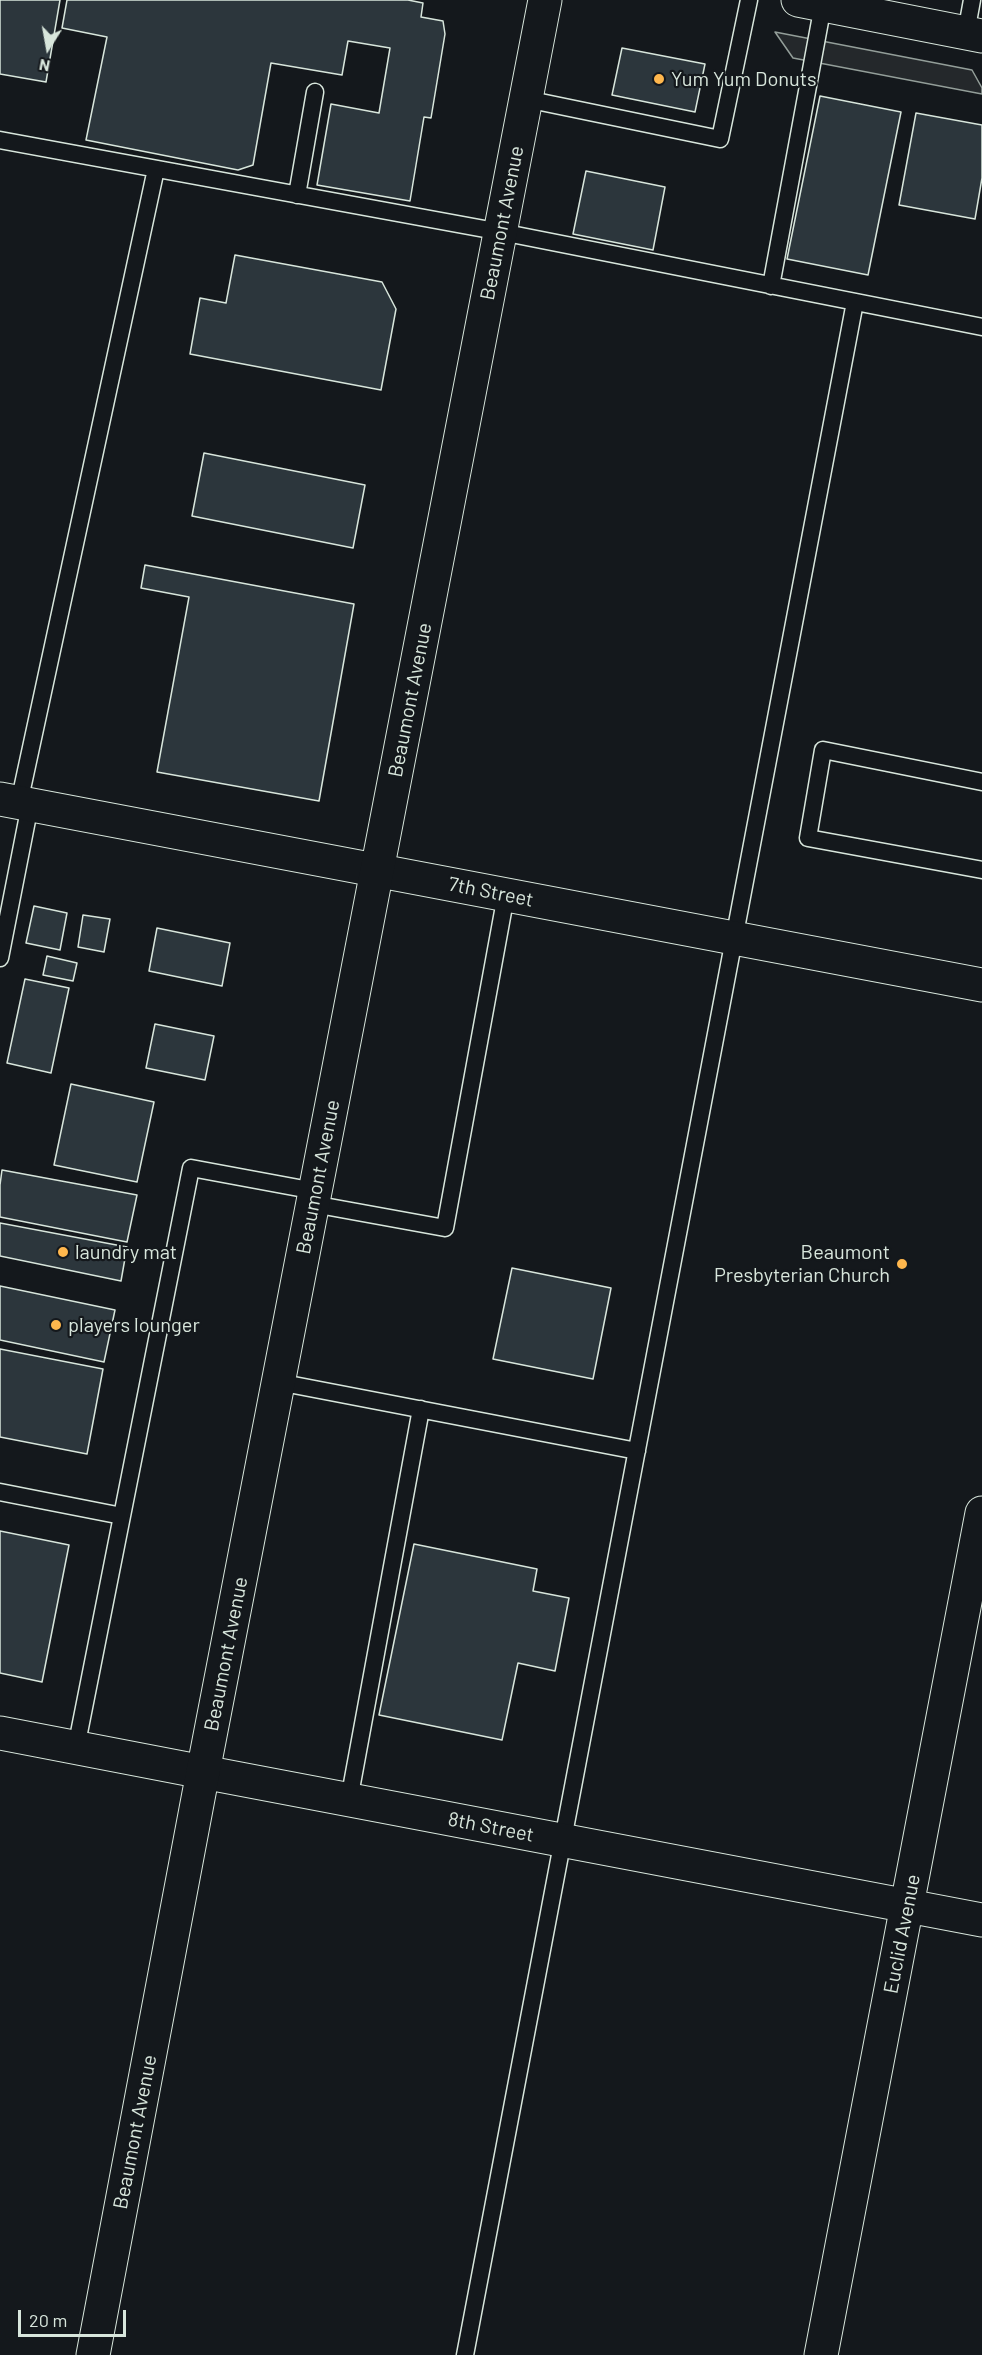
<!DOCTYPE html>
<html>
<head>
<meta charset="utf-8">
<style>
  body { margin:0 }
  #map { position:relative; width:982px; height:2355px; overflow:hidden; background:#14181c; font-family:Barlow,sans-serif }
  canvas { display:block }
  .north { position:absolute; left:18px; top:18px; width:60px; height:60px; -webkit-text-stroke:4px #14181c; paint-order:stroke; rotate:191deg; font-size:16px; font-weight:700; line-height:24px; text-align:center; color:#d8e6dc }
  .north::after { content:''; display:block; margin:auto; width:21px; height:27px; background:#d8e6dc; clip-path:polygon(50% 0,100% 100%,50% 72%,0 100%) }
  .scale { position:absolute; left:18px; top:2310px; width:108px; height:27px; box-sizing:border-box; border:3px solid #d8e6dc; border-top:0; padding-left:8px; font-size:18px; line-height:21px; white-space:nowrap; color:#d8e6dc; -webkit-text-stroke:4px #14181c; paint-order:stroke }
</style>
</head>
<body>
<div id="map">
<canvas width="982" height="2355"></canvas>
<div class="north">N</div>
<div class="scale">20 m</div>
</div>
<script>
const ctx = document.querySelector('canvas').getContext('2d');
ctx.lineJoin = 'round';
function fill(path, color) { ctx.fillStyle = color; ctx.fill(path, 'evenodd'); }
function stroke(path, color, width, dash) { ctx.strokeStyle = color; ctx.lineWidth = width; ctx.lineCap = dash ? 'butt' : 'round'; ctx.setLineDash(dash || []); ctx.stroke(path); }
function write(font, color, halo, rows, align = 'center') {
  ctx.font = font + ' Barlow,sans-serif'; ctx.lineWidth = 4.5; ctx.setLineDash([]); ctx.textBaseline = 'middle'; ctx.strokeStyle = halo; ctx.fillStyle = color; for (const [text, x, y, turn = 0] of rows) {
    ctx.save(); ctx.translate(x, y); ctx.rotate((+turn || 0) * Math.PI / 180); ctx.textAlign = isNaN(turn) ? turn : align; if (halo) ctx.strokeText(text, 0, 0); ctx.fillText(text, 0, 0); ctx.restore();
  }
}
const parking = new Path2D(`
  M 775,32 L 972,70 L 982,88 L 982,94 L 793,58 Z`);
const building = new Path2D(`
  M 0,0 L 60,0 L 46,82 L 0,74 Z
  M 67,0 L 408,0 L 423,3 L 421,17 L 443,21 L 445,34 L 431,118 L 424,117 L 410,201 L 317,185 L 331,104 L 379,113 L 390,48 L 348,41 L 342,75 L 271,63 L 253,165 L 238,170 L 86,140 L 107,37 L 62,28 Z
  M 622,48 L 705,64 L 695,112 L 612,95 Z
  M 820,96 L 901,112 L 868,275 L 787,259 Z
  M 916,113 L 982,125 L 982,178 L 975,219 L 899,205 Z
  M 586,171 L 665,187 L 653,250 L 573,234 Z
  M 235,255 L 382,282 L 396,309 L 381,390 L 190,354 L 200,298 L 226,303 Z
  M 204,453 L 365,485 L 353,548 L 192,516 Z
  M 145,565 L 354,604 L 319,801 L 157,772 L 189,597 L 141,588 Z
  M 34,906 L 67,913 L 60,950 L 26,943 Z
  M 83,915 L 110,919 L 104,952 L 78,947 Z
  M 157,928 L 230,943 L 222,986 L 149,971 Z
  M 47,956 L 77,963 L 73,981 L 43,975 Z
  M 25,979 L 69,988 L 51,1073 L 7,1063 Z
  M 155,1024 L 214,1036 L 205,1080 L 146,1068 Z
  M 71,1084 L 154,1102 L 137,1182 L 54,1165 Z
  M 2,1170 L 137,1195 L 127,1242 L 0,1217 L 0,1185 Z
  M 0,1223 L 127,1247 L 121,1281 L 0,1256 Z
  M 512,1268 L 611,1288 L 593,1379 L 493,1359 Z
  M 0,1286 L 115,1310 L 104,1362 L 0,1340 Z
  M 0,1349 L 103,1369 L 87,1454 L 0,1437 Z
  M 0,1531 L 69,1545 L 42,1682 L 0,1673 Z
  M 414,1544 L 537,1569 L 533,1591 L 569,1598 L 555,1671 L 518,1663 L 502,1740 L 379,1715 Z`);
const service = new Path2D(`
  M 966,33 L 972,0
  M 526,99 L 720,139 L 749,0
  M 0,140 L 501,232 L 982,327
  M 297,195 L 315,92
  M 771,286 L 823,5
  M 982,782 L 823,750 L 808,838 L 982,870
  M 19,803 L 156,169
  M 0,958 L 30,805
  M 313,1204 L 445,1228 L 506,895
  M 278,1382 L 637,1451
  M 0,1492 L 122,1516
  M 76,1748 L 191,1168 L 315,1191
  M 349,1800 L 421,1409
  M 465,2355 L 855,302`);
const minor = new Path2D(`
  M 0,799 L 982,985
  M 203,1772 L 982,1920
  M 821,2355 L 982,1513`);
const tertiary = new Path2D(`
  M 0,1733 L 203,1772`);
const secondary = new Path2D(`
  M 93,2355 L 203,1772 L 545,0`);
const primary = new Path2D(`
  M 798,0 L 982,36`);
const markers = [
  [659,79,6,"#ffb74d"],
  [63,1252,6,"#ffb74d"],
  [902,1264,6,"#ffb74d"],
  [56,1325,6,"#ffb74d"]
];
const poiNames = [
  ["Yum Yum Donuts",671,79],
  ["laundry mat",75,1252],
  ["Beaumont",890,1252,"right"],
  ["Presbyterian Church",890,1275,"right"],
  ["players lounger",68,1325]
];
const streetNames = [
  ["Beaumont Avenue",502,223,-79],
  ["Beaumont Avenue",410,700,-79],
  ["7th Street",491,892,11],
  ["Beaumont Avenue",318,1177,-79],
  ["Beaumont Avenue",226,1654,-79],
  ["8th Street",491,1827,11],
  ["Euclid Avenue",902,1934,-79],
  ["Beaumont Avenue",135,2132,-79]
];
fill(parking, '#24282b');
stroke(parking, '#939e99', 1.5);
fill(building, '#2c363c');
stroke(building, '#d8e6dc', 1.5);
stroke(service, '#d8e6dc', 19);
stroke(minor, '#d8e6dc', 35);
stroke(tertiary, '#d8e6dc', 35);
stroke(secondary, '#d8e6dc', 35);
stroke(primary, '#d8e6dc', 35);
stroke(service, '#14181c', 16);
stroke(minor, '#14181c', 33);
stroke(tertiary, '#14181c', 33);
stroke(secondary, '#14181c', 33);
stroke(primary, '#14181c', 33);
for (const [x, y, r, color] of markers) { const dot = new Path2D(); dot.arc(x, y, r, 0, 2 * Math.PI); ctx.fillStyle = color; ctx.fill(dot); stroke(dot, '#14181c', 2); }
write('20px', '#d8e6dc', '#14181c', poiNames, 'left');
write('20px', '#d8e6dc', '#14181c', streetNames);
</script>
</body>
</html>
